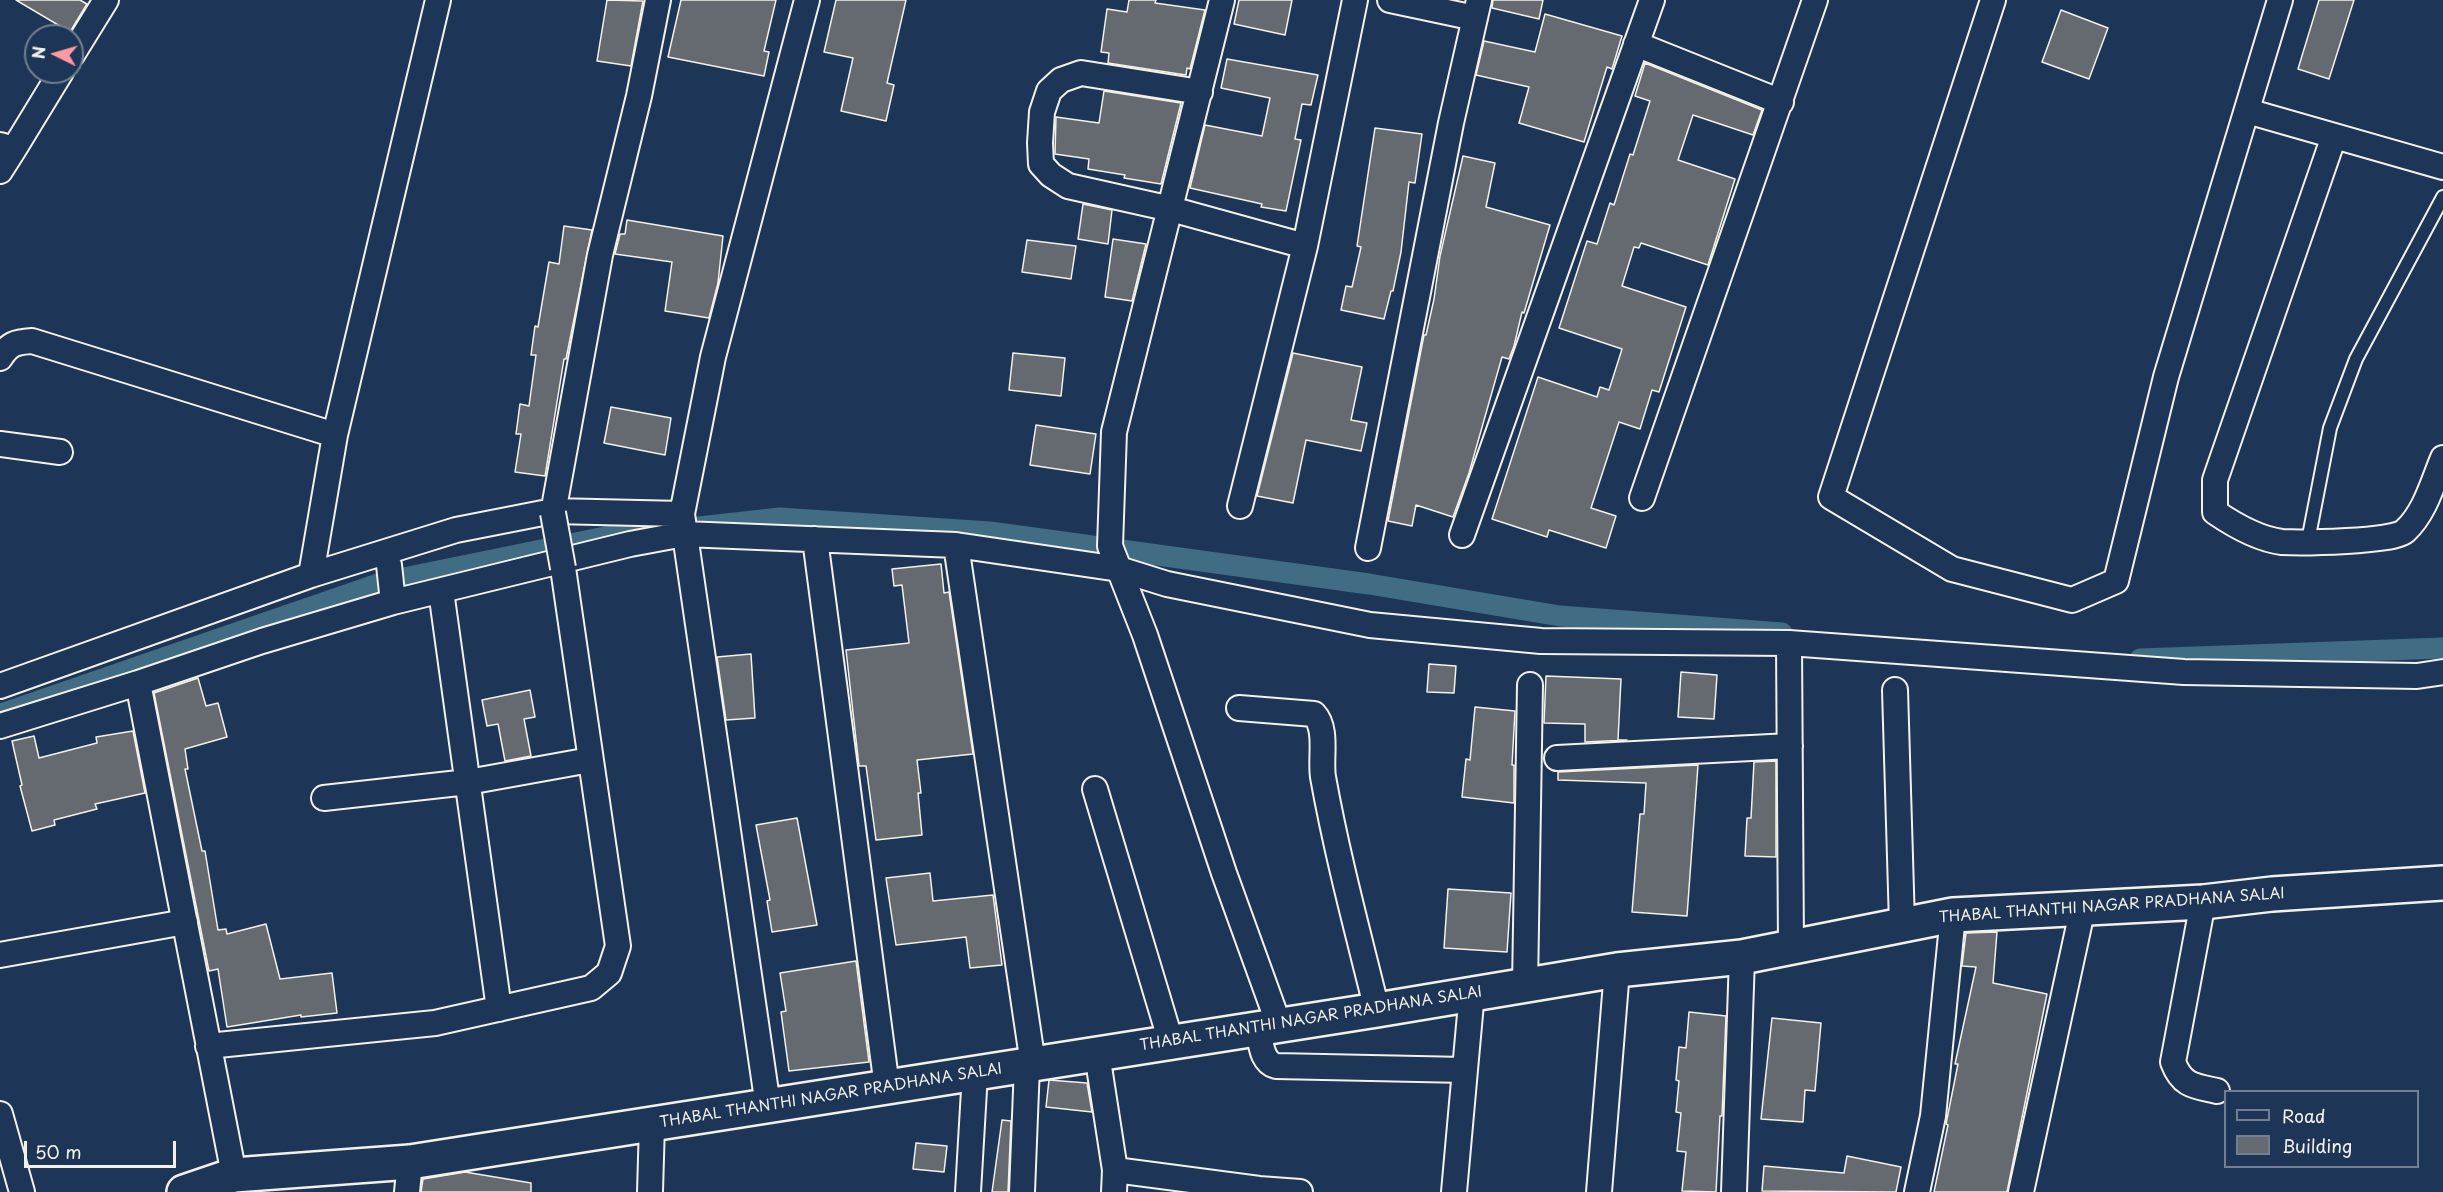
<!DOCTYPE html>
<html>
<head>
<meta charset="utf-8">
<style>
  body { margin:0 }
  #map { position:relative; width:2443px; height:1192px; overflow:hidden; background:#1d3557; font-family:"Playpen Sans",sans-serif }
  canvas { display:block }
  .legend { position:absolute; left:2224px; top:1090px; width:195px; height:78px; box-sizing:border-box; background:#1d3557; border:2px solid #738091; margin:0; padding:8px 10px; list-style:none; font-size:18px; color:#f4f1e8 }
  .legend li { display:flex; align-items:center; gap:12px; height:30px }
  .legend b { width:30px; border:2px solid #738091 }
  .north { position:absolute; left:24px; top:24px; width:60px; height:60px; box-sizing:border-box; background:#1d3557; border:2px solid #738091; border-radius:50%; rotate:275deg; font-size:16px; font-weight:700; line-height:24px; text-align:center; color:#f4f1e8 }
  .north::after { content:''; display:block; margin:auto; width:21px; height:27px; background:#ff9aa2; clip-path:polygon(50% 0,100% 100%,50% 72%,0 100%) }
  .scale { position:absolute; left:24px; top:1141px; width:152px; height:27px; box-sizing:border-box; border:3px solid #f4f1e8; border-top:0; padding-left:8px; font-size:18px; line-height:21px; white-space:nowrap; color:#f4f1e8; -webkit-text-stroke:4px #1d3557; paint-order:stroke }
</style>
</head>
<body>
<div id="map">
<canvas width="2443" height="1192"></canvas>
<ul class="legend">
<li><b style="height:8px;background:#1d3557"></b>Road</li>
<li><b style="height:16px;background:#646a6f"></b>Building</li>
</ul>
<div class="north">N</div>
<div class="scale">50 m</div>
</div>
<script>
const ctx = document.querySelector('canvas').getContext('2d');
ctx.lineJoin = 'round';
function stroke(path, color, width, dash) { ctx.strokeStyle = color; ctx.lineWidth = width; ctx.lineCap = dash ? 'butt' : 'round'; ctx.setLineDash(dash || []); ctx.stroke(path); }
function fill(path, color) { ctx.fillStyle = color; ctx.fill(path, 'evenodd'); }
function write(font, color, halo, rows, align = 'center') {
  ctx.font = font + ' "Playpen Sans",sans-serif'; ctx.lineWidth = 4.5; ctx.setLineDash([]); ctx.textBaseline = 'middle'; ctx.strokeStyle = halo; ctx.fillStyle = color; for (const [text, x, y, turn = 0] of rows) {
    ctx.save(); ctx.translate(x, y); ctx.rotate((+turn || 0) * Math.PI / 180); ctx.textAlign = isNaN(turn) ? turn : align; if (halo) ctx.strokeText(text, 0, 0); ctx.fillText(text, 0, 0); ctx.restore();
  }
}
const canal = new Path2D(`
  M 699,527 L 780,518 L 990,532 L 1369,584 L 1560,616 L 1782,633
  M 2140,659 L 2443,648
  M 1,714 L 384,582 L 610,536 L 642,533`);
const building = new Path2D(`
  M 16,0 L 80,0 L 87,4 L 70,32 Z
  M 607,0 L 643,1 L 631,66 L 597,61 Z
  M 681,0 L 776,0 L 764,51 L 769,52 L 764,76 L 668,57 Z
  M 836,0 L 906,0 L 887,83 L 894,85 L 886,121 L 841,111 L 853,58 L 824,52 Z
  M 1129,0 L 1156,0 L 1155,3 L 1205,10 L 1190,69 L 1187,68 L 1186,75 L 1108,63 L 1109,53 L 1101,52 L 1107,9 L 1127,12 Z
  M 1239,0 L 1292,0 L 1285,35 L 1234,24 Z
  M 1493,0 L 1543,0 L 1539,19 L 1492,8 Z
  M 2319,0 L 2354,0 L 2329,79 L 2298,69 Z
  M 2061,10 L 2108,28 L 2089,79 L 2042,62 Z
  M 1545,14 L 1622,36 L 1612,69 L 1607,67 L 1584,142 L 1519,123 L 1529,87 L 1476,75 L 1484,41 L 1535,52 Z
  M 1227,59 L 1318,75 L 1311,105 L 1302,104 L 1295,139 L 1301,140 L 1286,211 L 1261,207 L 1262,204 L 1190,188 L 1205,125 L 1262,136 L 1270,98 L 1221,88 Z
  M 1645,63 L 1762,110 L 1753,135 L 1693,115 L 1678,160 L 1735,179 L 1708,265 L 1641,243 L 1639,248 L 1634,247 L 1622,286 L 1686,307 L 1659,392 L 1652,390 L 1640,429 L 1619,422 L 1591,508 L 1616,516 L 1606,548 L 1549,530 L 1547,537 L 1492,519 L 1538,377 L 1597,397 L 1600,387 L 1609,390 L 1622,349 L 1559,328 L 1587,241 L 1597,244 L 1610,203 L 1614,205 L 1630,154 L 1633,155 L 1650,101 L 1635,96 Z
  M 1104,91 L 1181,103 L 1161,184 L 1124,178 L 1125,175 L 1088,169 L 1089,159 L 1055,154 L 1056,117 L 1099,123 Z
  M 1375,128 L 1422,134 L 1415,183 L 1409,182 L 1401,252 L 1393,291 L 1391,291 L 1384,319 L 1341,310 L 1346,286 L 1352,287 L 1361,247 L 1357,246 Z
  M 1463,156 L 1495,163 L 1486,207 L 1550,225 L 1524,313 L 1522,312 L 1514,346 L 1509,359 L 1502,357 L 1469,473 L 1453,517 L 1416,505 L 1412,526 L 1388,521 L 1424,335 L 1426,335 L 1434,299 L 1440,256 Z
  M 1083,204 L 1112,210 L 1108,244 L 1078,239 Z
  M 627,220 L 723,236 L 718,283 L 709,318 L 665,311 L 672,262 L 615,254 L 620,234 L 625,234 Z
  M 564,226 L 592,230 L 566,359 L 564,359 L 545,476 L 515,472 L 521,434 L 516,434 L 520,404 L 529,406 L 536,355 L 531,355 L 535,326 L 538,327 L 549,262 L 559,264 Z
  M 1113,239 L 1146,244 L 1132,301 L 1105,297 Z
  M 1027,240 L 1076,246 L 1071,279 L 1022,272 Z
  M 1013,353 L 1065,358 L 1061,396 L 1009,390 Z
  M 1293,353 L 1362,367 L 1351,420 L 1367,423 L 1361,451 L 1306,440 L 1293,503 L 1257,496 Z
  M 611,407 L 671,418 L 665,455 L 604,443 Z
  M 1036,425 L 1096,434 L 1090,474 L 1030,465 Z
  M 941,564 L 944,593 L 949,592 L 973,754 L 917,760 L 921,793 L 918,793 L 922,835 L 876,840 L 866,766 L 859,766 L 846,650 L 909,643 L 902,585 L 894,586 L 892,569 Z
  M 751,654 L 755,718 L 726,720 L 717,657 Z
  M 1429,664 L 1456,666 L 1454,693 L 1427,692 Z
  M 1681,672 L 1717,675 L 1714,719 L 1678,717 Z
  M 1546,676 L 1621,679 L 1618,740 L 1627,740 L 1585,742 L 1585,724 L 1544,723 Z
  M 198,678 L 206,706 L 218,703 L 227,737 L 185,749 L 188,769 L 185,769 L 202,851 L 205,851 L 218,930 L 226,929 L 227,934 L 266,924 L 280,979 L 332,973 L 337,1013 L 301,1017 L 301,1015 L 227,1027 L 218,969 L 209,971 L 154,693 Z
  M 530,690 L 535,717 L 524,719 L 531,756 L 505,761 L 498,724 L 487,726 L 482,700 Z
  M 1475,707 L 1515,711 L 1512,765 L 1514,765 L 1514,803 L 1462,797 L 1466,759 L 1470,760 Z
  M 133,731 L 145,793 L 95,804 L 97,809 L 54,820 L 55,825 L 32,831 L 20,786 L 22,785 L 12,741 L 34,736 L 39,758 L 97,743 L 96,737 Z
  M 1776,761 L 1776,857 L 1745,856 L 1747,818 L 1751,818 L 1754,762 Z
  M 1698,765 L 1687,916 L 1632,912 L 1640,814 L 1644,814 L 1646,783 L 1558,780 L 1558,772 Z
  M 797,818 L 817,925 L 772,932 L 767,901 L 770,900 L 756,825 Z
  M 930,873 L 933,901 L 993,895 L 1002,965 L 970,968 L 966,937 L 896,945 L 886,878 Z
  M 1448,889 L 1511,893 L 1507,952 L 1444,948 Z
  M 1997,932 L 1993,983 L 2047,994 L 2007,1192 L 1934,1192 L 1948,1125 L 1946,1124 L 1958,1064 L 1955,1064 L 1976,967 L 1962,966 L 1966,933 Z
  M 856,961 L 869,1062 L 789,1071 L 781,1012 L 786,1011 L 780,973 Z
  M 1689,1012 L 1726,1016 L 1722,1116 L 1720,1116 L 1716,1192 L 1682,1191 L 1686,1152 L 1677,1151 L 1681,1113 L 1676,1112 L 1679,1081 L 1676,1080 L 1679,1047 L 1686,1048 Z
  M 1772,1018 L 1821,1023 L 1815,1091 L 1805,1090 L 1803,1122 L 1761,1119 Z
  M 1049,1080 L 1087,1083 L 1092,1112 L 1046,1107 Z
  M 1002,1120 L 1011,1121 L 1008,1192 L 992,1192 Z
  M 916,1143 L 947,1146 L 944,1172 L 913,1169 Z
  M 1847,1156 L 1901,1167 L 1896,1192 L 1762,1191 L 1764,1166 L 1844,1173 Z
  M 465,1172 L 531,1183 L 531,1192 L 421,1192 L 423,1179 Z`);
const lane = new Path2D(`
  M 2308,541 L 2330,428 L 2356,359 L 2443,197`);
const street = new Path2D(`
  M 1222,0 L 1114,432 L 1110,546 L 1145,635 L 1224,873 L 1279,1025
  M 1390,0 L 1475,18
  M 1993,0 L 1831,497 L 1952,569 L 2072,600 L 2116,581 L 2166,377 L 2280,0
  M 1636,44 L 1781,102
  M 72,55 L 106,0
  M 1200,92 L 1081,73 L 1061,80 L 1049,91 L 1042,112 L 1040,143 L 1041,164 L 1051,175 L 1068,186 L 1171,209 L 1305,246
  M 2247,111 L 2443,167
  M 2334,136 L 2215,480 L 2215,512 C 2234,525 2258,539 2282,542 C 2300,543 2395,542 2405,531 C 2425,513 2433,482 2443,458
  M 0,145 L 14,149 L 61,72
  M 0,171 L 14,149
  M 0,358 C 9,344 15,342 32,341 L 335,435
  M 0,444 L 60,452
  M 1642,498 L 1815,0
  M 1240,506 L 1305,246 L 1355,0
  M 553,513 L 600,255 L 639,96 L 658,0
  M 1462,535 L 1652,0
  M 815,539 L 887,1087
  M 956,545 L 1033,1064
  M 1368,548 L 1451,123 L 1479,0
  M 389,565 L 393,602
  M 311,575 L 335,435 L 438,0
  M 441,591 L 499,1009
  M 1789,643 L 1791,947
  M 138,683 L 234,1175
  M 0,686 L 311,575 L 456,530 L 553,511 L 682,514
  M 1895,690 L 1902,924
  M 1239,708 L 1314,714 C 1328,729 1320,758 1323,777 C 1337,855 1358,933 1377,1010
  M 0,726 L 138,683 L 262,641 L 393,602 L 630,544 L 684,534 L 956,545 L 1119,569 L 1167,584 L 1370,625 L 1541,641 L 1789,643 L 2184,672 L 2417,676 L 2443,672
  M 1557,758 L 1790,746
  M 1095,789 L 1171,1042
  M 324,798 L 468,782 L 590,760
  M 2203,902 L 2173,1062 C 2182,1086 2194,1086 2217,1091
  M 0,955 L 185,922
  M 1525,986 L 1530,685
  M 1258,1029 C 1261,1042 1261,1062 1276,1066 L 1465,1070
  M 208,1046 L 435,1023 L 591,988 L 609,973 L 618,946 L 563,568
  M 1097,1054 L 1115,1170 L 1114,1192
  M 768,1106 L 682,514 L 713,357 L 807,0
  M 0,1114 L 22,1192
  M 1115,1170 L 1259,1189 L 1300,1192
  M 407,1192 L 410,1162
  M 650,1192 L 652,1124
  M 968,1192 L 975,1073
  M 1022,1192 L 1027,1065
  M 1454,1192 L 1472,992
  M 1599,1192 L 1617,970
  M 1734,1192 L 1742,957
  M 1917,1192 L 1933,1116 L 1953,915
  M 2021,1192 L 2083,907`);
const secondary = new Path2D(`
  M 184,1192 L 234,1175 L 410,1162 L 1377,1010 L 1617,970 L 1742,957 L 1953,915 L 2203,902 L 2272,894 L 2443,883`);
const streetBridge = new Path2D(`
  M 553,513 L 563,568`);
const streetNames = [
  ["THABAL THANTHI NAGAR PRADHANA SALAI",2112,906,-4],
  ["THABAL THANTHI NAGAR PRADHANA SALAI",1311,1019,-9],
  ["THABAL THANTHI NAGAR PRADHANA SALAI",831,1096,-9]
];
stroke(canal, '#406c84', 21);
fill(building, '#646a6f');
stroke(building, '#f4f1e8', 1.5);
stroke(lane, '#f4f1e8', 16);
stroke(street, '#f4f1e8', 28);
stroke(secondary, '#f4f1e8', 38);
stroke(lane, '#1d3557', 12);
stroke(street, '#1d3557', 24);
stroke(secondary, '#1d3557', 33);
stroke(streetBridge, '#f4f1e8', 28, []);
stroke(streetBridge, '#1d3557', 24);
write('15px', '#f4f1e8', '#1d3557', streetNames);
</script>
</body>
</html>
